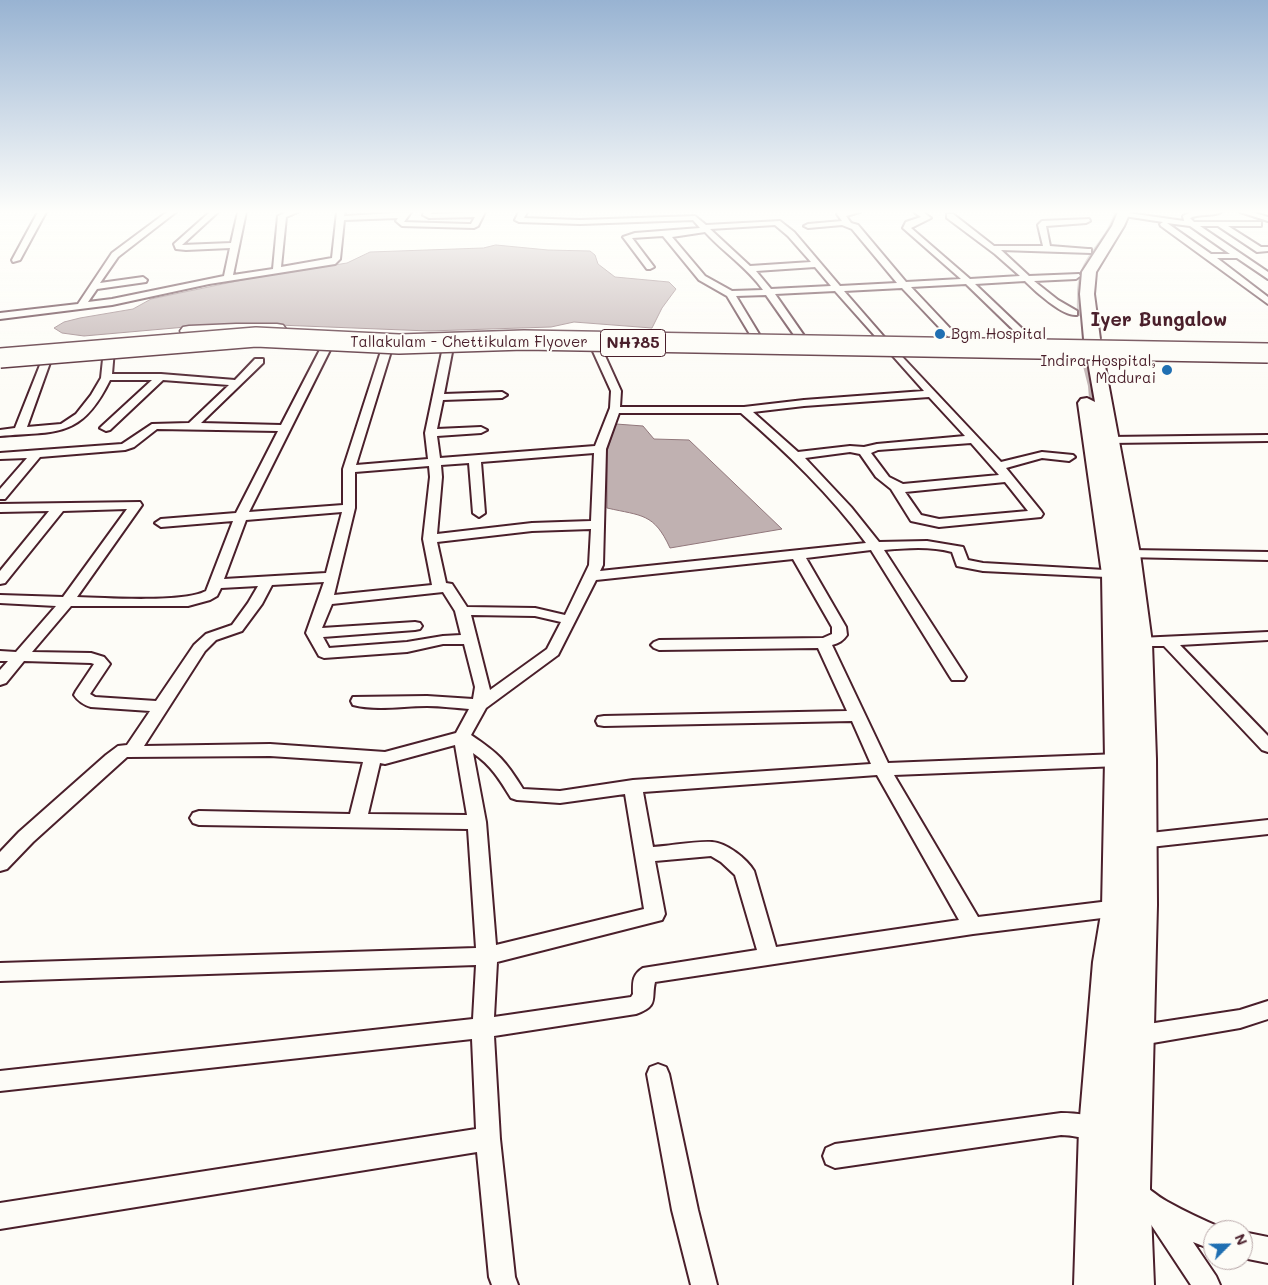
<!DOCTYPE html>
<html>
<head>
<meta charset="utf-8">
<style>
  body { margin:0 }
  #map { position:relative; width:1268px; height:1285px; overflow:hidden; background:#fdfcf7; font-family:Mali,sans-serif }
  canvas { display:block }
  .north { position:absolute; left:1203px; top:1220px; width:50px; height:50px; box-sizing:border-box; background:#fdfcf7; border:1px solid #b5a4a5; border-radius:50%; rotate:67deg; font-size:14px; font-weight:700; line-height:20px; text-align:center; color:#4a1f2b }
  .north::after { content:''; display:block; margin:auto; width:18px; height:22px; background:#1f6fb2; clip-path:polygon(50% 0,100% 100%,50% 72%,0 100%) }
</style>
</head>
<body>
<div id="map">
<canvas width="1268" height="1285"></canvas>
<div class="north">N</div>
</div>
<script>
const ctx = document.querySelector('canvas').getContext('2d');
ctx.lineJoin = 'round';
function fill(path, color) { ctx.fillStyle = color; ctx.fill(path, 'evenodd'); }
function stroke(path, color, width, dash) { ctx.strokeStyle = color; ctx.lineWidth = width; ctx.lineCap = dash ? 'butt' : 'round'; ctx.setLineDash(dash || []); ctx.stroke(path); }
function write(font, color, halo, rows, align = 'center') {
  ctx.font = font + ' Mali,sans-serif'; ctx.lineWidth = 4; ctx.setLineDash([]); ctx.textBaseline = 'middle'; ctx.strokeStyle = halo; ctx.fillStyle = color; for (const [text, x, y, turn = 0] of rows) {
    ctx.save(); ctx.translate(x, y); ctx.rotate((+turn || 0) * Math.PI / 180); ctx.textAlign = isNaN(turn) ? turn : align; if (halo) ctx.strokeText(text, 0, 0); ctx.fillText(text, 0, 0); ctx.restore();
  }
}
const water = new Path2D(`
  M 496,245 L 548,250 L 590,251 L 595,255 L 598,264 L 615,277 L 669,282 L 676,289 L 662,308 L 652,328 L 574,322 L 551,327 L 429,331 L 278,325 L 197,326 L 84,336 L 62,333 L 54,328 L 64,322 L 80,318 L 133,309 L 151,299 L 247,279 L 347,263 L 370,252 L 483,248 Z
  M 616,424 L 643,426 L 654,439 L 689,440 L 782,529 L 670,548 C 654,513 642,516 607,508 L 607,452 Z`);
const canal = new Path2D(`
  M 1114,212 L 1122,212 C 1118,225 1110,235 1102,246 C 1086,268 1084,288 1087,314 L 1082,317 L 1079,316 C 1076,310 1077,303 1077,297 C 1076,254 1105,246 1114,212 Z
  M 1088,352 L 1093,355 L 1091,358 L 1098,386 L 1103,422 L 1097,425 L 1091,422 L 1088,386 L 1081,358 L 1085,353 Z`);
const street = new Path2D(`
  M 38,212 L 46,212 L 20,260 L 13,262 L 12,260 Z
  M 167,212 L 176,212 L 118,257 L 100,283 L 143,277 L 147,280 L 146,282 L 97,289 L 88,302 L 112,299 L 224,276 L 230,248 L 186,250 L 176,249 L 174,244 L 210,212 L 218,212 L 182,245 L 231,243 L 238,212 L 246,212 L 233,275 L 273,269 L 278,216 L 287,212 L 298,212 L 286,217 L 281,267 L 332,258 L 337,212 L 345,212 L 344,216 L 411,212 L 404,222 L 468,224 L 471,224 L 475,217 L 429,218 L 423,215 L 424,212 L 432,212 L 431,214 L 485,212 L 478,226 L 474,228 L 402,226 L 396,221 L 398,218 L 344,220 L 340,259 L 335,264 L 209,284 L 112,305 L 0,319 L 0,313 L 78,304 L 112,253 Z
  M 519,212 L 527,212 L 524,218 L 580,220 L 695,216 L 706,225 L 780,221 L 794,232 L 840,286 L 897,283 L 852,229 L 842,225 L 808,228 L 804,226 L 808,224 L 842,221 L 837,214 L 838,212 L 860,212 L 846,216 L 851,223 L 858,225 L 906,282 L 961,279 L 903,228 L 906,222 L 921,217 L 914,212 L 923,212 L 931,218 L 911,228 L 970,279 L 1020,276 L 995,254 L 947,218 L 947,214 L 953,214 L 994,246 L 1043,246 L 1038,225 L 1042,221 L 1089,219 L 1090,221 L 1086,223 L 1046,226 L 1050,246 L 1088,249 L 1091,249 L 1091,253 L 1001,250 L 1029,276 L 1079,274 L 1080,276 L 1076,279 L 1034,281 L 1058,300 L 1077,311 L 1077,315 C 1063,317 1035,291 1025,281 L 975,284 L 1035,341 L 1035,345 L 1029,345 L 966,284 L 911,287 L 961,340 L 963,342 L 958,345 L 955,344 L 902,288 L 844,291 L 892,346 L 1001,462 L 1042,452 L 1073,455 L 1075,457 L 1069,461 L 1042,458 L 1006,468 L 1041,511 L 1043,514 L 1041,517 L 939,527 L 911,521 L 891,489 L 876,477 L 860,454 L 850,452 L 805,458 L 851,507 L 879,542 L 927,541 L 963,547 L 968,560 L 983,563 L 1122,571 L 1127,572 L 1129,575 L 1127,578 L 983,571 L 957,566 L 952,552 C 930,546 907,548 884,550 L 966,677 L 964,680 L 952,680 L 950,677 L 871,550 L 806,558 L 846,627 L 847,635 C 843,641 839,643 832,645 L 888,763 L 1119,754 L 1125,756 L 1128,760 L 1125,764 L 1119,766 L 894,775 L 978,917 L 1118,900 L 1125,902 L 1128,908 L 1125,914 L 1118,916 L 973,934 L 655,982 C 651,999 659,1006 636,1014 L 494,1036 L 500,1139 L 515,1277 L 518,1285 L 492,1285 L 489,1277 L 477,1152 L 0,1229 L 0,1203 L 476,1129 L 472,1039 L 0,1091 L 0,1071 L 473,1019 L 476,965 L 0,981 L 0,963 L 476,948 L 468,829 L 199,825 L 193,823 L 190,818 L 193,813 L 199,811 L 350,814 L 363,762 L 270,756 L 127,757 L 33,842 L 7,869 L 0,871 L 0,852 L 19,832 L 106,755 L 118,746 L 127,745 L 150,711 L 91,707 C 84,705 78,701 74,695 L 76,691 L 94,664 L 91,663 L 24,661 L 6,683 L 0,685 L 0,670 L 8,661 L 0,661 L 0,651 L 16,652 L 56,606 L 0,603 L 0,595 L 63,597 L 127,509 L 63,511 L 5,583 L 0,584 L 0,571 L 49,511 L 0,512 L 0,504 L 140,502 L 142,505 L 77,597 C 106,598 184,603 206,591 L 233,521 L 161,527 L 155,523 L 161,519 L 236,513 L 278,431 L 157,429 L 134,447 L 125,450 L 40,457 L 5,499 L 0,499 L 0,489 L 27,458 L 0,459 L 0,453 L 122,444 L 152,424 L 189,423 L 229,385 L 163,380 L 110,430 L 106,431 L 100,428 L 102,426 L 152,380 L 110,380 C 81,439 57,431 0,436 L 0,430 L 15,428 L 44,355 L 47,354 L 52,357 L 27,427 L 61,424 L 76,414 L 91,395 L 101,378 L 104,350 L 109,347 L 114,350 L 112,374 L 161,374 L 235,380 L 255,359 L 263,359 L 263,363 L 201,423 L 281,425 L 323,344 L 325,342 L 331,342 L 333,344 L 249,512 L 343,505 L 343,469 L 382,348 L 387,345 L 392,348 L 356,465 L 428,459 L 425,433 L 443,347 L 448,344 L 453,347 L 444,394 L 502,392 L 507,395 L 502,398 L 443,400 L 437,429 L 481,427 L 487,430 L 481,433 L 437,436 L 440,458 L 595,446 L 610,408 L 611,391 L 586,336 L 591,333 L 596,336 L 621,391 L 620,407 L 744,407 L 804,400 L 924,391 L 835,291 L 775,294 L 807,340 L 802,343 L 799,342 L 766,295 L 736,296 L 762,339 L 757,342 L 754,341 L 727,296 L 699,280 L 663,236 L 632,238 L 654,267 L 650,269 L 647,269 L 623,237 L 635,233 L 700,228 L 693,220 L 580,224 L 519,222 L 515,220 ZM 775,225 L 788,236 L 811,262 L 750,266 L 710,229 ZM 705,232 C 723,252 748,268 763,290 L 732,291 L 705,276 L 672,237 ZM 815,267 L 831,286 L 771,289 L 756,271 ZM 929,397 L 965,436 L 877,444 L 864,447 L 850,446 L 798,452 L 753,412 L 804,406 ZM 619,413 L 741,413 C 787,453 830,494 866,543 L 600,571 L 603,565 L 606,449 ZM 971,443 L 999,475 L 903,484 L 889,477 L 871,453 L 878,450 ZM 594,453 L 591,521 L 532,523 L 437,534 L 442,477 L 441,465 L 469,463 L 473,513 L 479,517 L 485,513 L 481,462 ZM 429,466 L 430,477 L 423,539 L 432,585 L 334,595 L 355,508 L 355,472 ZM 1005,482 L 1028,511 L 939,519 L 921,515 L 905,492 ZM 342,512 L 326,573 L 224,579 L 246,520 ZM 591,529 L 589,565 L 565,615 L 535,608 L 467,607 L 452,584 L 446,583 L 437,542 L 532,531 ZM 793,559 L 832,627 L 832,634 L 823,638 L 659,640 L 654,642 L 651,645 L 654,648 L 659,650 L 818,648 L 847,711 L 604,716 L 598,717 L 596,721 L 598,725 L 604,726 L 852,721 L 871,764 L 633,780 L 560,791 L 523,789 C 505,760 499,754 471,735 L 486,708 L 558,655 L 596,580 ZM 324,582 L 306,633 L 319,656 L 324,658 L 407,652 L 443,644 L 464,644 L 475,687 L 473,699 L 427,696 L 353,697 L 351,701 L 353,705 C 377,711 403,706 427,706 C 441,706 455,708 469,709 L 456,733 L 385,752 L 270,744 L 144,746 L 205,651 L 216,640 L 242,631 L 262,604 L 272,585 ZM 258,586 L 248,603 L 232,625 L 206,634 L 194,645 L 156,701 L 95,697 L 90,694 L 110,664 L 104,657 L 91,653 L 32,652 L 71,606 L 188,606 L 210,600 L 217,596 L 221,588 ZM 443,592 L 455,611 L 461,635 L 443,636 L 407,642 L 329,648 L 323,637 L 415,630 L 420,629 L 422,626 L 420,623 L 415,622 L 322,628 L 332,604 ZM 471,615 L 535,616 L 561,622 L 547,649 L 490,690 ZM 455,745 L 467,815 L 368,814 L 380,763 L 385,764 ZM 473,753 C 491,765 500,780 511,798 L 517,800 L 560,803 L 625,794 L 644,909 L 496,945 L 486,822 ZM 877,775 L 959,920 L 776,947 L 754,871 C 747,859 727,843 712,842 C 693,841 672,846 653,847 L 643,792 ZM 711,856 L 721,862 L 735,875 L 757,950 L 643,968 C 632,975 633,982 633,994 L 631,997 L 494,1017 L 497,962 L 662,920 L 665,914 L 655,861 Z
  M 1121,212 L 1184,221 L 1183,216 L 1191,212 L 1221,212 C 1212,217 1200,213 1190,218 L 1194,222 L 1261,222 L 1261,226 L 1228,226 L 1261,247 L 1268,247 L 1268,251 L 1257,252 L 1218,226 L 1200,226 L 1268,272 L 1268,279 L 1237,258 L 1217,258 L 1268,297 L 1268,304 L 1161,226 L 1160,224 L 1163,222 L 1124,216 L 1120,214 ZM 1167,223 L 1190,226 L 1230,254 L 1211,254 Z
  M 1240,212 L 1252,212 L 1268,217 L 1268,221 Z
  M 1268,435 L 1268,441 L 1110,443 L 1104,440 L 1110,437 Z
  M 1129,550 L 1268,552 L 1268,560 L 1124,557 L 1122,554 Z
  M 1268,632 L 1268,640 L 1180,645 L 1268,736 L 1268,752 L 1262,750 L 1164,646 L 1134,646 L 1131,643 L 1134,640 L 1139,638 Z
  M 1268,820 L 1268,834 L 1141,848 L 1134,846 L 1132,841 L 1134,836 L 1141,834 Z
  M 1268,1001 L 1268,1019 L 1240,1028 L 1135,1046 L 1127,1043 L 1124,1036 L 1127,1029 L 1135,1026 L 1240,1010 Z
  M 658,1064 L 666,1067 L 669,1074 L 698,1210 L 717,1285 L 691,1285 L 672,1210 L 647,1074 L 650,1067 Z
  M 1061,1113 C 1077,1113 1092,1115 1106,1121 L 1110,1129 L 1106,1137 C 1093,1142 1076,1135 1061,1135 L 835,1168 L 826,1164 L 823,1156 L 826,1148 L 835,1144 Z
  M 1135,1181 C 1148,1186 1156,1196 1168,1202 C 1186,1212 1203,1220 1222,1228 L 1223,1230 L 1213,1230 L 1213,1250 L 1193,1242 L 1216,1276 L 1220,1285 L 1191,1285 L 1146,1217 L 1126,1202 L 1123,1193 L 1126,1184 Z
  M 1243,1232 L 1268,1237 L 1268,1263 L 1243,1258 Z`);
const primary = new Path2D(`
  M 1118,212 L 1130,212 L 1124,226 L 1096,272 L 1094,294 L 1100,339 L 1140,554 L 1152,643 L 1156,759 L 1157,905 L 1150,1188 L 1154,1285 L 1074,1285 L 1079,1129 L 1093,962 L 1102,908 L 1105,760 L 1102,574 L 1078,403 L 1081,399 L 1087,398 L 1095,402 L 1084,339 L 1080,294 L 1082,272 L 1112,226 Z`);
const highway = new Path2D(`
  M 236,324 L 277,324 L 283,325 L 286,329 L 283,333 L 277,334 L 189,336 L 183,335 L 180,331 L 183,327 L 189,326 Z`);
const highwayBridge = new Path2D(`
  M 0,358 L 256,337 L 399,344 L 524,340 L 1268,353`);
const markers = [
  [940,334,6,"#1f6fb2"],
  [1167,370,6,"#1f6fb2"]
];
const farPoinames = [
  ["Bgm Hospital",951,334],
  ["Indira Hospital,",1156,361,"right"],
  ["Madurai",1156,378,"right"]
];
const farStreetnames = [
  ["Tallakulam - Chettikulam Flyover",469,342]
];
const shields = [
  [633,343,65]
];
const shieldNames = [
  ["NH785",633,343]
];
const farDistrictnames = [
  ["Iyer Bungalow",1159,320]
];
fill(water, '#c0b1b1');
stroke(water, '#91777b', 1);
fill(canal, '#c0b1b1');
stroke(street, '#4a1f2b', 4);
stroke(primary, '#4a1f2b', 4);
stroke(highway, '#4a1f2b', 3);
fill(street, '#fdfcf7');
fill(primary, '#fdfcf7');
fill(highway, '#fdfcf7');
stroke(highwayBridge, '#4a1f2b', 22, []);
stroke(highwayBridge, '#fdfcf7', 19);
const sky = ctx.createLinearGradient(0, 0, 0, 392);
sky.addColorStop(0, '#98b3d2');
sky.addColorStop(0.54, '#fefefb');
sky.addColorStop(1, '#fefefb00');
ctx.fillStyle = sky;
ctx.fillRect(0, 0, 1268, 392);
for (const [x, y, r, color] of markers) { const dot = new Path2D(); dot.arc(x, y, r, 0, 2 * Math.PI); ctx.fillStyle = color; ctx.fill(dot); stroke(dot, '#fdfcf7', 2); }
write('15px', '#4a1f2b', '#fdfcf7', farPoinames, 'left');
write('15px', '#4a1f2b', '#fdfcf7', farStreetnames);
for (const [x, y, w] of shields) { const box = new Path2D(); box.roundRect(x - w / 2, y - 13.5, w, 27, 4); ctx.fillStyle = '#fdfcf7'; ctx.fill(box); stroke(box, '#4a1f2b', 1); }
write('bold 16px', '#4a1f2b', null, shieldNames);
write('bold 19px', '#4a1f2b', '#fdfcf7', farDistrictnames);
</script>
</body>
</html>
